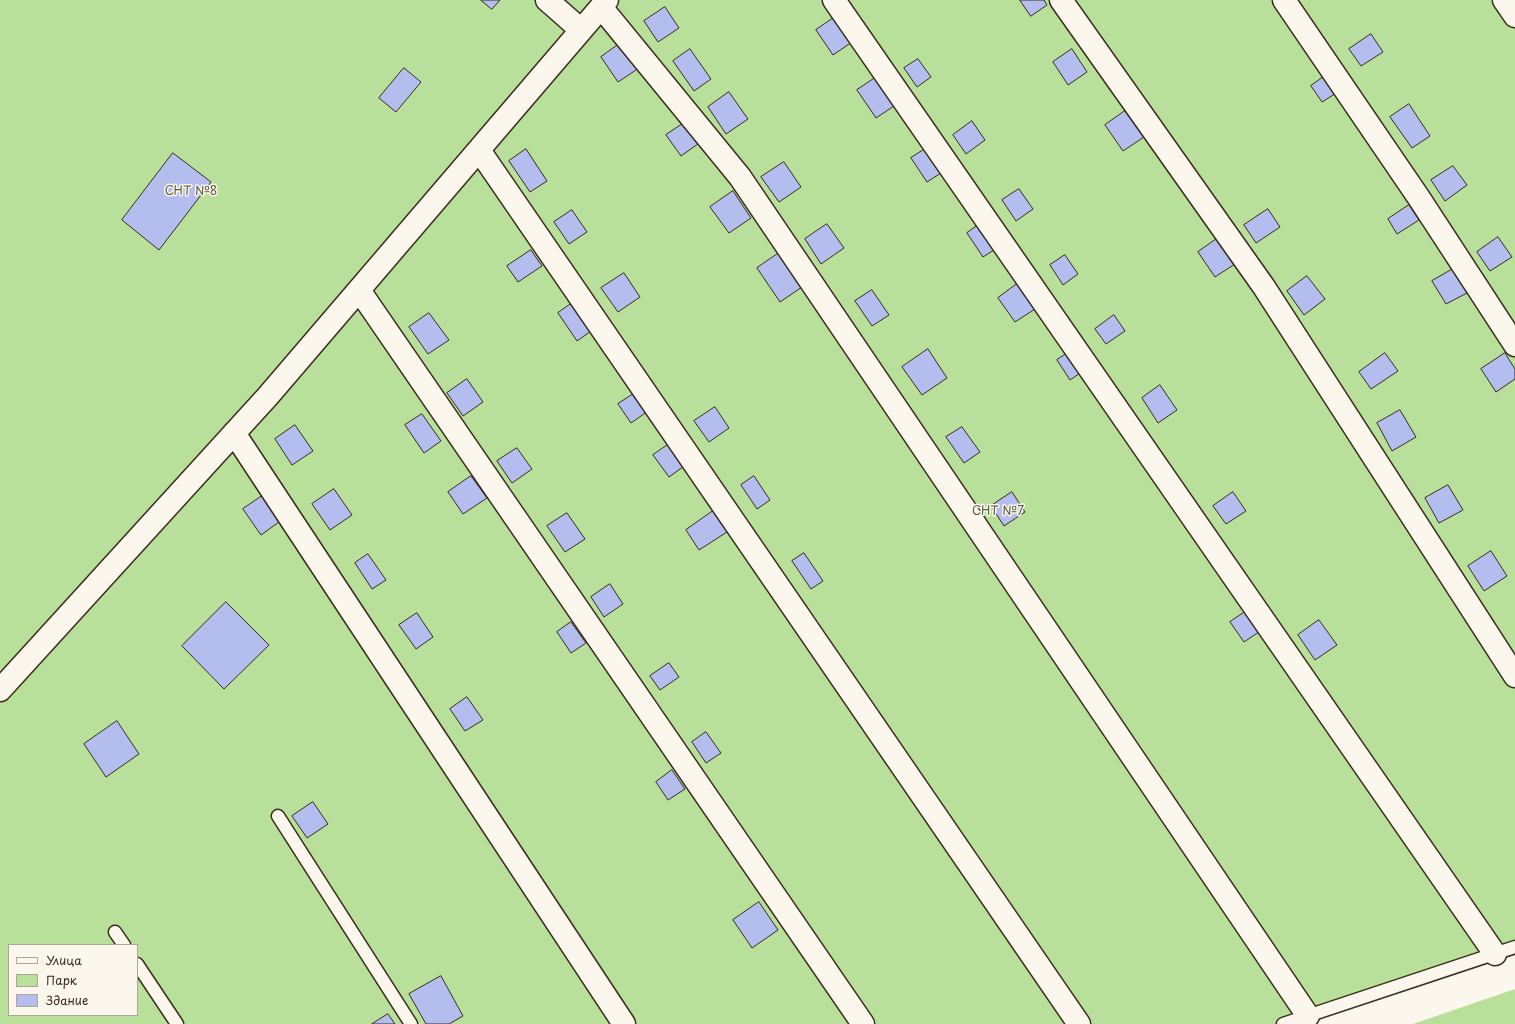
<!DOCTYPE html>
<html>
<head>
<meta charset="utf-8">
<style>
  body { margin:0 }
  #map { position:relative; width:1515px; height:1024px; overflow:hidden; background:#fbf7ec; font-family:"Playpen Sans",sans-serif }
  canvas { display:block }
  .legend { position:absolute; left:8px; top:944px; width:130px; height:72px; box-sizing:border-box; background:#fbf7ec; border:1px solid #aea59a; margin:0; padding:5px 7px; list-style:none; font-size:12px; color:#3b2a1e }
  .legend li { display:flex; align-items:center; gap:8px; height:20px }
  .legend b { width:20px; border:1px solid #aea59a }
</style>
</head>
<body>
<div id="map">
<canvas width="1515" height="1024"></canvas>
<ul class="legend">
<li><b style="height:5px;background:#fbf7ec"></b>Улица</li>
<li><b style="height:11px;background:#b9e09b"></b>Парк</li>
<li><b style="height:11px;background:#b3beef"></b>Здание</li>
</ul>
</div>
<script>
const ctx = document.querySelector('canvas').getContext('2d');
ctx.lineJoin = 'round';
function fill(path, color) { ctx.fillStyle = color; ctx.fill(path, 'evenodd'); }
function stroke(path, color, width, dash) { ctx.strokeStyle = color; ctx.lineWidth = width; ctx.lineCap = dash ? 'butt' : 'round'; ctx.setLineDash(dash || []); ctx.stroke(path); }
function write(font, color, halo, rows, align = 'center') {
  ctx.font = font + ' "Playpen Sans",sans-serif'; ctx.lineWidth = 3; ctx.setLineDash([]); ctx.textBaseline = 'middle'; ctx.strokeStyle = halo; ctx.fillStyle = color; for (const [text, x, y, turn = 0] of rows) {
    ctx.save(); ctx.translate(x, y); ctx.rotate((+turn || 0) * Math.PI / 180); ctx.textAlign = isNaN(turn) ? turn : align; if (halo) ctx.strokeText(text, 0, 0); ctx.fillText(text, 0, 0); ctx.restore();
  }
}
const green = new Path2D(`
  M 0,0 L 1515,0 L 1515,947 L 1283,1024 L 0,1024 ZM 9,945 L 137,945 L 137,1015 L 9,1015 Z
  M 1515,989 L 1515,1024 L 1413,1024 Z`);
const building = new Path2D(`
  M 481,0 L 500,0 L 492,9 Z
  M 1020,0 L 1044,0 L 1047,5 L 1031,16 Z
  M 665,7 L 679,28 L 658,42 L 644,21 Z
  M 835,17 L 852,42 L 833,55 L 816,30 Z
  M 1371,34 L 1383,52 L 1361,66 L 1349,49 Z
  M 622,42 L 639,68 L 618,82 L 601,57 Z
  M 690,49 L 711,79 L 694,91 L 673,61 Z
  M 1072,49 L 1087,72 L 1068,85 L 1053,62 Z
  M 918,59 L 931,77 L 917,87 L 904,68 Z
  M 404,68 L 421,82 L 396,112 L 379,98 Z
  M 1326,75 L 1338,92 L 1322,102 L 1311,86 Z
  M 875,78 L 894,106 L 876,118 L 857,90 Z
  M 729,92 L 748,119 L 726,134 L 708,107 Z
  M 1409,104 L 1430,136 L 1412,148 L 1390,117 Z
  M 1125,111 L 1144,137 L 1123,151 L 1105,125 Z
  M 972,121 L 985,140 L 966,154 L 953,135 Z
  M 684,123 L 698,144 L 681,156 L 666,135 Z
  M 928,147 L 944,171 L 927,182 L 911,158 Z
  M 526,149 L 547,181 L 530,192 L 509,161 Z
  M 173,153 L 211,182 L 159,250 L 122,220 Z
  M 784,162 L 801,187 L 779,202 L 761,177 Z
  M 1453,166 L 1467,185 L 1445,201 L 1431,180 Z
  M 1019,189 L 1033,209 L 1016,221 L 1002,200 Z
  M 733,191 L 751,218 L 729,233 L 710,207 Z
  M 1409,205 L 1419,220 L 1397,234 L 1388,219 Z
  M 1268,209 L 1280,227 L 1256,243 L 1244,225 Z
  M 572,210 L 587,232 L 569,244 L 554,222 Z
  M 827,224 L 844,248 L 821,264 L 805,239 Z
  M 980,224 L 997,248 L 983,257 L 967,233 Z
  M 1498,237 L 1512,257 L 1490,271 L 1477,252 Z
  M 1218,238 L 1235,264 L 1215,277 L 1198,252 Z
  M 531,250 L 542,266 L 518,282 L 507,266 Z
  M 779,253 L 802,287 L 780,302 L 757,268 Z
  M 1065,255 L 1078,274 L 1063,285 L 1050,265 Z
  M 1453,269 L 1467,293 L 1446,304 L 1432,281 Z
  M 624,273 L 640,297 L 618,312 L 601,288 Z
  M 1307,276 L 1325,299 L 1304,315 L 1287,291 Z
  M 1021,281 L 1038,307 L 1015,322 L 998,298 Z
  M 872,290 L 889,315 L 872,326 L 855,301 Z
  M 575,301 L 594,329 L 577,341 L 558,313 Z
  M 429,313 L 449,340 L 428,354 L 409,327 Z
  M 1114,315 L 1125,331 L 1106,344 L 1095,329 Z
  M 928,349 L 947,378 L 922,395 L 902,367 Z
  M 1072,350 L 1086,369 L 1070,380 L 1057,360 Z
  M 1385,353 L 1398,371 L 1371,389 L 1359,372 Z
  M 1505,353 L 1515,369 L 1515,379 L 1496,392 L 1481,369 Z
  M 467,379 L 483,402 L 463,416 L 447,393 Z
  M 1160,385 L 1177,410 L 1158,423 L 1142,398 Z
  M 638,391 L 651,409 L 631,423 L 618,404 Z
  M 715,407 L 729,428 L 709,442 L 694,421 Z
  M 1400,410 L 1416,437 L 1392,451 L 1377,423 Z
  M 422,414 L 441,441 L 424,453 L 405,425 Z
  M 295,425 L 313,451 L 292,465 L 275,439 Z
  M 962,427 L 980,452 L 964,463 L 946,437 Z
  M 672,442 L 687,464 L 669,477 L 653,455 Z
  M 517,448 L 532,469 L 512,483 L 497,461 Z
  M 471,476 L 487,498 L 463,514 L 448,492 Z
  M 754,476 L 770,500 L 757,509 L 741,485 Z
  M 1448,485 L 1463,510 L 1439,523 L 1425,498 Z
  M 334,489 L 352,515 L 330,530 L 312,504 Z
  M 1012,492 L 1025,512 L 1004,526 L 991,506 Z
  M 1233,492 L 1246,511 L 1226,524 L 1213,506 Z
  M 262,496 L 279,522 L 261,535 L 243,509 Z
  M 713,511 L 727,532 L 699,550 L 686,530 Z
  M 567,513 L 585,539 L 565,552 L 547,526 Z
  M 1491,551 L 1507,576 L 1484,591 L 1468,566 Z
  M 804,553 L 823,581 L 811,589 L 792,561 Z
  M 368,554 L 386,580 L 372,589 L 355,563 Z
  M 610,584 L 623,604 L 604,617 L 591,597 Z
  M 226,602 L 269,645 L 224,689 L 182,646 Z
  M 1245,612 L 1259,632 L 1244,642 L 1230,622 Z
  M 417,613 L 433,637 L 416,649 L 399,625 Z
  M 1319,620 L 1337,645 L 1315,660 L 1298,635 Z
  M 571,622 L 586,643 L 571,653 L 557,632 Z
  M 669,663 L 679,677 L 660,690 L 650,676 Z
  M 467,697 L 483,720 L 465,731 L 450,709 Z
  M 117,721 L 139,754 L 106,777 L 84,744 Z
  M 706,732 L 721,753 L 706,763 L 692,742 Z
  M 672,770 L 685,789 L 668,800 L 656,782 Z
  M 313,802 L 328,824 L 307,838 L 292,816 Z
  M 759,902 L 778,930 L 752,948 L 733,920 Z
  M 441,976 L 463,1016 L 449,1024 L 426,1024 L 409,994 Z
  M 388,1014 L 395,1024 L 372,1024 Z`);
const lane = new Path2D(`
  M 278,816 L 411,1024
  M 115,932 L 124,945
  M 137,964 L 177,1024
  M 1283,1024 L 1515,947`);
const street = new Path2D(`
  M 547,0 L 581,30
  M 834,0 L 1495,954
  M 1061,0 L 1264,287 L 1515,676
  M 1284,0 L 1419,198 L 1515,345
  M 1504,0 L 1515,16
  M 601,7 L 740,177 L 1308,1016
  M 479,150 L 1079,1024
  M 359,290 L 863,1024
  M 234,433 L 624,1024
  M 0,690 L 268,396 L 607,0`);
const parkNames = [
  ["СНТ №8",191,192],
  ["СНТ №7",998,512]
];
fill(green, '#b9e09b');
fill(building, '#b3beef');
stroke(building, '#3b2a1e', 1);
stroke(lane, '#3b2a1e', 15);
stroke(street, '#3b2a1e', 25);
stroke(lane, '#fbf7ec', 12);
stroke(street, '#fbf7ec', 22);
write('12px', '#5a583d', '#fbf7ec', parkNames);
</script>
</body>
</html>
